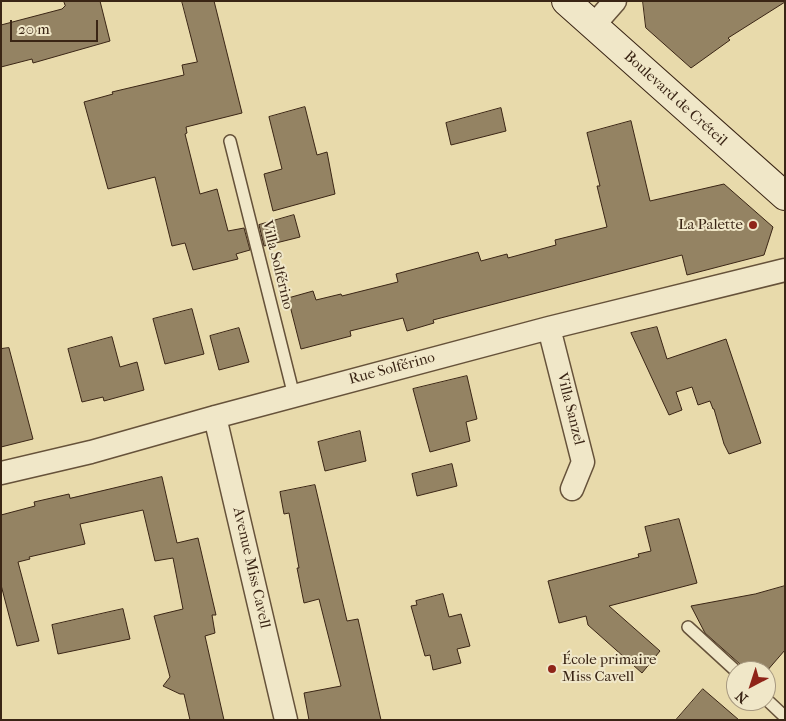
<!DOCTYPE html>
<html>
<head>
<meta charset="utf-8">
<style>
  body { margin:0 }
  #map { position:relative; width:786px; height:721px; overflow:hidden; background:#e8daab; font-family:"IM FELL French Canon",serif }
  canvas { display:block }
  .frame { position:absolute; inset:0; border:2px solid #3a2515; pointer-events:none }
  .north { position:absolute; left:726px; top:661px; width:50px; height:50px; box-sizing:border-box; background:#f0e7c8; border:1px solid #a79980; border-radius:50%; rotate:220deg; font-size:14px; font-weight:700; line-height:20px; text-align:center; color:#3a2515 }
  .north::after { content:''; display:block; margin:auto; width:18px; height:22px; background:#8f2418; clip-path:polygon(50% 0,100% 100%,50% 72%,0 100%) }
  .scale { position:absolute; left:10px; top:20px; width:88px; height:22px; box-sizing:border-box; border:2px solid #3a2515; border-top:0; padding-left:6px; font-size:15px; line-height:18px; white-space:nowrap; color:#3a2515; -webkit-text-stroke:4px #f0e7c8; paint-order:stroke }
</style>
</head>
<body>
<div id="map">
<canvas width="786" height="721"></canvas>
<div class="frame"></div>
<div class="north">N</div>
<div class="scale">20 m</div>
</div>
<script>
const ctx = document.querySelector('canvas').getContext('2d');
ctx.lineJoin = 'round';
function fill(path, color) { ctx.fillStyle = color; ctx.fill(path, 'evenodd'); }
function stroke(path, color, width, dash) { ctx.strokeStyle = color; ctx.lineWidth = width; ctx.lineCap = dash ? 'butt' : 'round'; ctx.setLineDash(dash || []); ctx.stroke(path); }
function write(font, color, halo, rows, align = 'center') {
  ctx.font = font + ' "IM FELL French Canon",serif'; ctx.lineWidth = 4; ctx.setLineDash([]); ctx.textBaseline = 'middle'; ctx.strokeStyle = halo; ctx.fillStyle = color; for (const [text, x, y, turn = 0] of rows) {
    ctx.save(); ctx.translate(x, y); ctx.rotate((+turn || 0) * Math.PI / 180); ctx.textAlign = isNaN(turn) ? turn : align; if (halo) ctx.strokeText(text, 0, 0); ctx.fillText(text, 0, 0); ctx.restore();
  }
}
const building = new Path2D(`
  M 64,1 L 100,1 L 110,41 L 33,63 L 32,59 L 1,67 L 1,25 L 62,9 L 65,6 Z
  M 182,1 L 214,1 L 242,113 L 186,127 L 187,133 L 185,134 L 200,194 L 217,189 L 228,231 L 244,228 L 250,250 L 236,254 L 238,259 L 193,270 L 185,243 L 172,246 L 155,177 L 108,189 L 84,102 L 113,94 L 112,92 L 184,75 L 182,65 L 197,62 Z
  M 643,1 L 785,1 L 785,2 L 728,38 L 730,40 L 691,68 L 646,28 Z
  M 305,107 L 317,155 L 327,152 L 335,194 L 273,211 L 264,174 L 282,169 L 269,117 Z
  M 501,108 L 506,131 L 451,145 L 446,123 Z
  M 631,121 L 650,201 L 724,184 L 773,227 L 764,255 L 687,275 L 682,255 L 433,320 L 434,323 L 407,331 L 403,318 L 350,331 L 351,336 L 301,349 L 288,298 L 313,291 L 316,300 L 341,294 L 342,296 L 398,282 L 396,274 L 478,252 L 481,261 L 507,254 L 508,258 L 556,245 L 555,240 L 607,227 L 597,186 L 600,186 L 587,133 Z
  M 294,215 L 300,237 L 264,246 L 259,225 Z
  M 192,309 L 204,354 L 165,364 L 153,319 Z
  M 657,327 L 667,359 L 726,339 L 761,443 L 729,454 L 724,444 L 714,409 L 713,409 L 710,401 L 698,405 L 692,387 L 676,392 L 682,410 L 669,415 L 631,333 Z
  M 239,328 L 249,362 L 219,370 L 210,336 Z
  M 112,337 L 120,367 L 137,362 L 144,390 L 104,401 L 103,397 L 82,402 L 68,349 Z
  M 9,348 L 33,439 L 1,447 L 1,349 Z
  M 467,376 L 477,419 L 466,422 L 470,441 L 430,452 L 413,389 Z
  M 360,431 L 366,461 L 325,471 L 318,442 Z
  M 452,464 L 457,486 L 417,496 L 412,474 Z
  M 162,477 L 177,543 L 198,538 L 216,615 L 212,615 L 215,633 L 205,636 L 224,720 L 190,720 L 184,694 L 180,694 L 163,686 L 170,677 L 154,616 L 183,609 L 173,558 L 155,561 L 143,510 L 80,524 L 85,544 L 29,557 L 30,559 L 18,562 L 39,641 L 17,646 L 1,585 L 1,515 L 35,506 L 34,502 L 69,494 L 70,498 Z
  M 315,485 L 347,621 L 358,619 L 381,720 L 309,720 L 304,693 L 341,686 L 319,599 L 304,603 L 297,568 L 299,568 L 289,513 L 284,514 L 280,492 Z
  M 679,519 L 697,583 L 609,606 L 660,651 L 642,673 L 588,625 L 586,616 L 559,623 L 548,581 L 639,557 L 638,554 L 651,551 L 645,527 Z
  M 785,586 L 785,650 L 766,672 L 743,671 L 741,665 L 705,633 L 691,606 L 755,594 Z
  M 443,594 L 449,617 L 461,614 L 470,646 L 457,649 L 461,663 L 433,670 L 430,655 L 425,656 L 411,606 L 417,605 L 416,601 Z
  M 123,609 L 130,639 L 58,654 L 52,625 Z
  M 703,689 L 739,720 L 676,720 Z`);
const lane = new Path2D(`
  M 230,141 L 294,396
  M 688,627 L 736,671
  M 766,699 L 785,717`);
const street = new Path2D(`
  M 593,26 L 615,1
  M 549,328 L 583,462 L 572,489
  M 215,417 L 286,720
  M 1,473 L 91,452 L 215,417 L 549,328 L 785,270`);
const secondary = new Path2D(`
  M 566,1 L 785,196`);
const markers = [
  [753,225,5,"#8f2418"],
  [552,669,5,"#8f2418"]
];
const streetNames = [
  ["Boulevard de Créteil",675,99,42],
  ["Villa Solférino",277,265,76],
  ["Rue Solférino",392,369,-15],
  ["Villa Sanzel",570,409,76],
  ["Avenue Miss Cavell",251,568,77]
];
const poiNames = [
  ["La Palette",743,225],
  ["École primaire",562,660,"left"],
  ["Miss Cavell",562,677,"left"]
];
fill(building, '#948363');
stroke(building, '#3a2515', 1);
stroke(lane, '#66523a', 14);
stroke(street, '#66523a', 25);
stroke(secondary, '#3a2515', 30);
stroke(lane, '#f0e7c8', 11);
stroke(street, '#f0e7c8', 22);
stroke(secondary, '#f0e7c8', 28);
for (const [x, y, r, color] of markers) { const dot = new Path2D(); dot.arc(x, y, r, 0, 2 * Math.PI); ctx.fillStyle = color; ctx.fill(dot); stroke(dot, '#f0e7c8', 2); }
write('15px', '#3a2515', '#f0e7c8', streetNames);
write('15px', '#3a2515', '#f0e7c8', poiNames, 'right');
</script>
</body>
</html>
